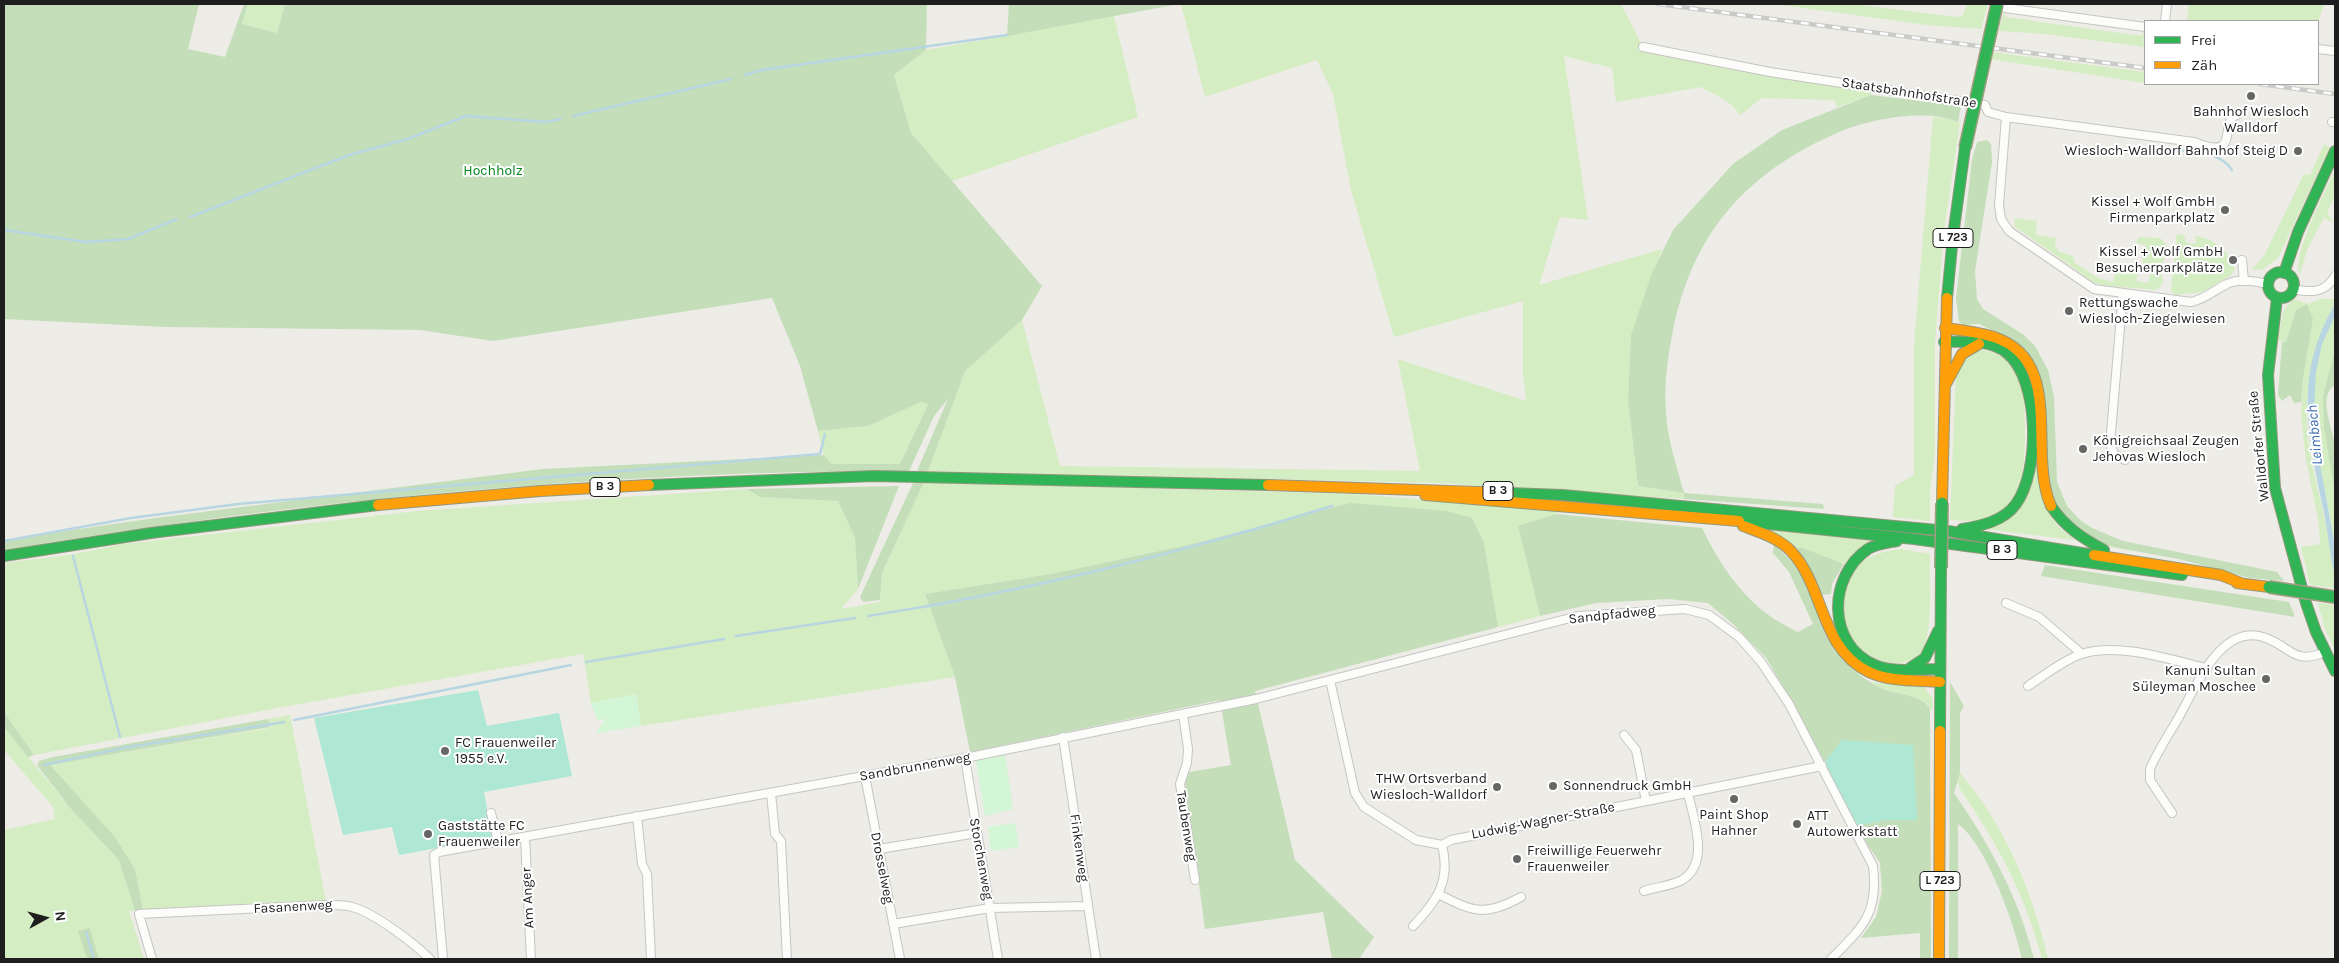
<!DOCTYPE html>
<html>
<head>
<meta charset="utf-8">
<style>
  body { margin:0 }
  #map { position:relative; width:2339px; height:963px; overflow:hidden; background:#edece6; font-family:Karla,sans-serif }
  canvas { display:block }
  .frame { position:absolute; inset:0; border:5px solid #1e1e1e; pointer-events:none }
  .legend { position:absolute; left:2144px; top:20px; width:175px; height:65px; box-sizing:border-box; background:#fff; border:1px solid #a5a5a5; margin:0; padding:6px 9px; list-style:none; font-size:15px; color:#1e1e1e }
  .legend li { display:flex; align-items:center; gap:10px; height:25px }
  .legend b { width:25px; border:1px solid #a5a5a5 }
  .north { position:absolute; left:20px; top:893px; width:50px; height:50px; -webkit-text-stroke:4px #fff; paint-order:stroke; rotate:83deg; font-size:14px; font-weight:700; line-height:20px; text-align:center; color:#1e1e1e }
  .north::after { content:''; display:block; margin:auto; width:18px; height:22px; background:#1e1e1e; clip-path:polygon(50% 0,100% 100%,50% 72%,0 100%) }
</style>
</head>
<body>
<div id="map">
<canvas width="2339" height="963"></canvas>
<div class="frame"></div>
<ul class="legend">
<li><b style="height:6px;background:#30b455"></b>Frei</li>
<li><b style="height:6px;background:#ff9f0a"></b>Zäh</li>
</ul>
<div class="north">N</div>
</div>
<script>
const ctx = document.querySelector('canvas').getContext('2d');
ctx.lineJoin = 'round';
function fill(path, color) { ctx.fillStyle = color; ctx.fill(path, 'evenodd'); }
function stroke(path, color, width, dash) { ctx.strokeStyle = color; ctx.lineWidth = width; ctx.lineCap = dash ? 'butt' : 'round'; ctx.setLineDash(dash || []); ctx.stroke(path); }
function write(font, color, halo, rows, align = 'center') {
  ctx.font = font + ' Karla,sans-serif'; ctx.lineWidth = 4; ctx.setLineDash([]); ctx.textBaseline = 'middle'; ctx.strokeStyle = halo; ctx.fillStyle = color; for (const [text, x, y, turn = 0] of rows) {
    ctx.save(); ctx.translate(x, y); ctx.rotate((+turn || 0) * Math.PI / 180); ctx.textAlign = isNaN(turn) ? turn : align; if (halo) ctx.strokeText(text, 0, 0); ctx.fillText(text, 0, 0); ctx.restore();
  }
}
const grass = new Path2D(`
  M 248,4 L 285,4 L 277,33 L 242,24 Z
  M 1181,4 L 1621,4 L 1642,45 L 1870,89 L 1871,95 L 1837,107 L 1834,100 L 1762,98 L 1740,115 C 1731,100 1716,96 1701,87 L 1616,102 L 1612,68 L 1564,56 L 1588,220 L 1560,217 L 1539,285 L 1662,249 L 1631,335 L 1628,400 L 1638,486 L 1684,493 L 1684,499 L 1440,483 L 928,471 L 965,371 L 1022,320 L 1060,466 L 1420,471 L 1398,360 L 1401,360 L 1526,401 L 1523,374 L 1523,301 L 1394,337 L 1351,190 L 1333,94 L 1317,60 L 1205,97 Z
  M 1774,4 L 1853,4 L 1956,17 L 1963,15 L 1967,4 L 1988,4 L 1981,29 L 1927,25 Z
  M 2189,4 L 2324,4 L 2318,22 L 2187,21 Z
  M 2004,10 L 2005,17 L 2142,36 L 2145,29 L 2143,44 L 2145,47 L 2046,34 L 1999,31 Z
  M 1114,16 L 1138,117 L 952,181 L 911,133 L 894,75 L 926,50 Z
  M 1992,52 L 2145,72 L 2145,83 L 1990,59 Z
  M 1933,117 L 1950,119 L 1960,123 L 1944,230 L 1935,343 L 1935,451 L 1930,492 L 1930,521 L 1893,517 L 1895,486 L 1914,475 L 1914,345 Z
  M 2324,144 L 2330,147 L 2278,258 L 2262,270 L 2252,269 L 2264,256 L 2304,174 L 2310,175 Z
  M 2335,170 L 2335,195 L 2327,213 L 2333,222 L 2324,218 L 2307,250 L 2300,275 C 2291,256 2326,190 2335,170 Z
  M 2015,218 L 2037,221 L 2036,235 L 2056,238 L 2055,245 L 2058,251 L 2073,256 L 2075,263 L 2098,278 L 2113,282 L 2117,263 L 2140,267 L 2136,281 L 2148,283 L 2152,266 L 2142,263 L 2145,245 L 2135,243 L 2139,237 L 2160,238 C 2176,251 2160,260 2160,271 C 2161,276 2163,278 2163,283 L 2156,290 L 2101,285 L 2092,281 L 2014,226 Z
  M 2177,234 L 2184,235 L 2186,242 L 2190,244 L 2196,243 L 2195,236 C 2215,239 2227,249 2235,269 L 2230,276 L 2202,292 L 2175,295 L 2171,290 Z
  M 2295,299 L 2307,304 L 2321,299 L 2335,299 L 2335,304 C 2310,347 2303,397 2309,446 C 2314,480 2325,513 2330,547 C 2331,561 2335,574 2335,588 L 2310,585 L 2301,547 L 2320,544 L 2319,524 L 2306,460 L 2301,414 L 2303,379 L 2313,319 L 2307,304 L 2296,310 L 2286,342 L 2277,341 L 2284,309 Z
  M 2335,316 L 2335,349 L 2323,396 L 2335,492 L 2335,546 C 2325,473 2291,384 2335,316 Z
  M 1958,335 C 1996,334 2033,354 2037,395 C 2040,425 2034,455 2039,484 C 2042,501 2050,519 2063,531 C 2067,534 2072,536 2074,540 L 1985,529 C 1999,523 2016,514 2024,500 C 2038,476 2040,407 2031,381 C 2027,371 2022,362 2014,355 C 1998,341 1978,339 1958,338 Z
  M 1980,350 C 2027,353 2025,402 2025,437 C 2024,492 2015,527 1950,520 L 1956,375 C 1959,362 1967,354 1980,350 Z
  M 921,402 L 928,403 L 900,464 L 832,464 L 824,455 L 818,431 L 868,426 Z
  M 924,482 L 1351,494 L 1559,510 L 1556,514 L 1518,526 L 1540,616 L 1498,627 L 1484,543 L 1350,503 L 1188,545 L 1051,574 L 925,594 L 955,677 L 641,726 L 636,694 L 591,703 L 583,654 L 288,706 L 34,755 L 4,712 L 4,563 L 69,555 L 124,544 L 417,511 L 747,489 L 760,497 L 838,501 L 855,538 L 858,589 L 841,609 L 880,602 L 882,573 Z
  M 1769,527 L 1872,538 L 1877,542 L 1852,556 L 1844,564 L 1801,548 L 1797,551 L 1768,531 Z
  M 1901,549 L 1930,554 C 1929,576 1933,631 1923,649 C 1918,658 1906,663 1897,663 C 1849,663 1822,599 1858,565 C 1870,554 1886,551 1901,549 Z
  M 2318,603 L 2335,605 L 2335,650 L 2325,629 Z
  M 1871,682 L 1924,687 L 1932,698 L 1933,709 L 1930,709 C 1920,691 1891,697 1871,682 Z
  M 290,715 L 326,902 L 143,910 L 135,869 L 115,837 L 49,765 L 270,728 L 268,719 Z
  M 4,727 L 71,809 L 119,860 L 135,911 L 129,911 L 144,959 L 99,959 L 90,929 L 79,931 L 87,959 L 4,959 L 4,830 L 55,819 L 53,807 L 4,750 Z
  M 1960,773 C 2005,825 2033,893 2048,959 L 2042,959 C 2026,896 1997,842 1960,789 L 1958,782 Z`);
const forest = new Path2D(`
  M 4,4 L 199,4 L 188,49 L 225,57 L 244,4 L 248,4 L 242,24 L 277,33 L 285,4 L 927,4 L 926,50 L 894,75 L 911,133 L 1042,286 L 1022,320 L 965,371 L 928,471 L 917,471 L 948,399 L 934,416 L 909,471 C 605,471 303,500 4,550 L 4,540 L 155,518 L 543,469 L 824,455 L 832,464 L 900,464 L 928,404 L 921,402 L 868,426 L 818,431 L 800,366 L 772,298 L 493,341 L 420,330 L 166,327 L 4,319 Z
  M 1009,4 L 1179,4 L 1007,36 Z
  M 1871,95 L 1961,106 L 1958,122 C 1927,108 1869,119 1839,132 C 1745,173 1691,234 1672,336 C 1667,361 1664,386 1666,412 C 1667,439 1677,467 1684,493 L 1823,504 L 1824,509 L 1684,499 L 1684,493 L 1638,486 L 1628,400 L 1631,335 L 1652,273 L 1673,230 L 1733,164 L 1782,130 Z
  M 1987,140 L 1991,144 L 1992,162 L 1975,271 L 1977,299 L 1983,309 L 2024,335 L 2035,346 L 2048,370 L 2054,397 L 2057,482 L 2067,506 L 2080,520 L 2092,528 L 2123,541 L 2277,572 L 2284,581 L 2250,578 L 2179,559 L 2113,547 L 2087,538 L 2062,518 L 2045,483 L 2031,360 L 2019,344 L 2007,337 L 1979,324 L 1964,325 L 1959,322 L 1956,298 L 1972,160 L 1977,142 Z
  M 2307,304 L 2313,319 L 2303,379 L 2301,402 L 2294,403 L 2290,395 L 2282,401 L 2278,395 L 2282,342 L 2286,342 L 2296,310 Z
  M 2335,349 L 2335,385 C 2317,394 2333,431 2335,445 C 2338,459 2335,477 2335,492 L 2324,428 L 2323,396 Z
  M 914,481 L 924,482 L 882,573 L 880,600 L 863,602 L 860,597 Z
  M 899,486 L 858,589 L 855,538 L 838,501 L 760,497 L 747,489 Z
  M 1350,503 L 1446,511 L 1472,518 L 1484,543 L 1498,627 L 1255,691 L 1295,860 L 1374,937 L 1359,959 L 1332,959 L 1323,912 L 1205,929 L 1184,773 L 1231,765 L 1220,700 L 970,752 L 955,677 L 925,594 L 1051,574 L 1188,545 Z
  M 1556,514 L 1702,528 C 1724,573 1751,611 1798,632 L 1813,624 L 1789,572 L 1773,553 L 1774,545 C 1817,576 1810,625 1843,660 C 1853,670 1865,680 1877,686 C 1894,696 1920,692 1930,709 L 1931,959 L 1920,959 L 1920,933 L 1861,938 L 1876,917 L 1882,891 L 1880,863 L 1855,826 L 1886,820 L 1917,820 L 1842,740 L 1825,762 L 1767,659 L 1734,625 L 1708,603 L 1668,599 L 1596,603 L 1540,616 L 1518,526 Z
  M 1800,547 L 1844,564 L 1832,584 L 1831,594 L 1822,595 L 1797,551 Z
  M 2045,565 L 2289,602 L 2295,617 L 2041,576 Z
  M 1950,682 L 1964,706 L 1960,713 L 1960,773 L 1954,793 C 1990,845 2019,898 2034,959 L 2022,959 C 2015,926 1986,843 1958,824 L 1958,959 L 1949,959 Z
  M 4,712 L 34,755 L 28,757 L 4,727 Z
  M 268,719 L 270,727 L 50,765 L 115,837 L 135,869 L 143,910 L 135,911 L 119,860 L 71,809 L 37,765 L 39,761 L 53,757 Z
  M 90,928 L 90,929 L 99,959 L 87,959 L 78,931 Z`);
const park = new Path2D(`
  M 636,694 L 641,726 L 596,733 L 605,719 L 597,720 L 591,703 Z
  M 1005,754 L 1013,809 L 985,816 L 976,761 Z
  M 1015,823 L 1019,847 L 991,851 L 988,827 Z`);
const pitch = new Path2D(`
  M 478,690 L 487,726 L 559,713 L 572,776 L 484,792 L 492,838 L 399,855 L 392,827 L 343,835 L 314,718 Z
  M 1842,740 L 1913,745 L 1917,820 L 1886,820 L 1855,826 L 1825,762 Z`);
const water = new Path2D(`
  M 2335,304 L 2335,316 L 2322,344 L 2316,372 L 2314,411 L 2318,453 L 2335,546 L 2335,577 C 2330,555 2328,534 2324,512 C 2308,436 2293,375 2335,304 Z`);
const stream = new Path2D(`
  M 745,75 L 762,70 L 1007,35
  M 573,116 L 731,79
  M 2172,149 C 2192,152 2220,151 2232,170
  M 190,217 L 349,155 L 408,139 L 466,116 L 546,122 L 560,119
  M 4,230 L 86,242 L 128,239 L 177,219
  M 4,541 L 131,518 L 238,504 L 820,454 L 825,434
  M 73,556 L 120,737
  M 868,616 C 1025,592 1180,553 1332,506
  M 736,636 L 855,618
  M 586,662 L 724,639
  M 294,720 L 571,665
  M 44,765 L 123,748 L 284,722
  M 86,932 L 94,959`);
const street = new Path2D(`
  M 2005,8 L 2145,27
  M 2165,21 L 2167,4
  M 1643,47 L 1770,72 L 1985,105 L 1988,112 L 2006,117 L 2194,142 C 2244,162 2216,122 2238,114
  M 2318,49 L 2335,51
  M 2006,117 L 1999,205 L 2001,219 L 2009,231 L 2094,289 L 2191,302 C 2206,299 2214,290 2227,284 C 2239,278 2255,281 2268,284
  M 2332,122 L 2335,122
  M 2242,260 L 2244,281
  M 2293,289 C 2312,293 2325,293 2335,276
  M 2123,293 L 2110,444 L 2114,454 L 2125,460
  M 2006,603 L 2039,617 L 2082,654
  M 1330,680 L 1355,793 L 1364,807 L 1416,840 L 1442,845 L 1451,840 L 1822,766
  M 2028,686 C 2045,675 2062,661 2081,654 C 2117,642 2169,659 2205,668
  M 1183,714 L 1188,749 L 1187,763 L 1180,784 L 1195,880
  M 1624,735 L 1636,750 L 1646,801
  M 1063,737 L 1096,959
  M 965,758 L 998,959
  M 865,776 L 900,959
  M 771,793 L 775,834 L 781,841 L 787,959
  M 491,813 L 498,841
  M 2172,813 L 2150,780 L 2150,769 C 2158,750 2170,733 2180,715 C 2196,686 2222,621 2266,638 C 2292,648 2294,665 2325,652
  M 637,816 L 642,864 L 647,874 L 651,959
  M 525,837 L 531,959
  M 879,849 L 977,833
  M 1644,891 C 1656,887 1671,886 1682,880 C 1711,863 1693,818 1688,793
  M 1438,894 C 1474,912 1484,917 1521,897
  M 893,924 L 990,908 L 1088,906
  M 1413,926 C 1437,901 1451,881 1442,845
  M 152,959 L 139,914 L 325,905 C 334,905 343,904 352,907 C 373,912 414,943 430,959
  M 443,959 L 434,855 L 439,852 L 965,758 L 1256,699 L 1578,616 L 1685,609 L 1709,615 L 1739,637 L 1761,662 L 1789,704 L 1873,866 C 1879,914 1862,928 1831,959`);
const fast = new Path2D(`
  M2268 285a13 13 0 1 1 26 0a13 13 0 1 1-26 0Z
  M 2284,273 L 2298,232 L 2335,151
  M 1947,298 L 1953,236 L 1965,148
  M 2277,298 L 2268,375 L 2275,488 L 2306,603 L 2316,632 L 2335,671
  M 1944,342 C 1964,342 1990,339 2007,353 C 2040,380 2040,471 2016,504 C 2004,521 1981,526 1962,529
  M 649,485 L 874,476 L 1268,485
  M 1509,493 L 1563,495 L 1948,531 L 2094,555
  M 2051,506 C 2065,527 2082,538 2104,550
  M 1739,521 L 1914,539 L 2182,575
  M 1897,541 C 1887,543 1876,544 1868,549 C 1827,577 1827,645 1875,665 C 1895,673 1919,669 1940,669
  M 4,556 L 151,533 L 378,505
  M 1910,668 L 1925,658 L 1938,631
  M 1940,731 L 1941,568`);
const slow = new Path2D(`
  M 1945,328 C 1961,330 1978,332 1994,337 C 2066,361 2027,452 2051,506
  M 1946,384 L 1962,354 L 1979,344
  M 1268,485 L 1509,493
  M 1425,495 L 1739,521
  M 1942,503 L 1947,298
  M 378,505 L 540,491 L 649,485
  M 1743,526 C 1759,532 1778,538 1790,550 C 1825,586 1819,648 1869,672 C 1890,682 1917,680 1940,682
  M 2094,555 L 2221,575 L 2243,584
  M 2237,583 L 2269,587
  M 1939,959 L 1940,731`);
const rail = new Path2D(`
  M 1658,4 L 2145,68
  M 2260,84 L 2335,94`);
const fastBridge = new Path2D(`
  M 1965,148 L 1997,4
  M 1941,568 L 1942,503
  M 2269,587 L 2335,597`);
const markers = [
  [2251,96,5,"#666664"],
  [2298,151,5,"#666664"],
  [2225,210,5,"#666664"],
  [2233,260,5,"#666664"],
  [2069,311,5,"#666664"],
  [2083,449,5,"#666664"],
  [2266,679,5,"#666664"],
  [445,751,5,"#666664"],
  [1553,786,5,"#666664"],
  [1497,787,5,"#666664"],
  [1734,799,5,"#666664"],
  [1797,824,5,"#666664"],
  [428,834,5,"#666664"],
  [1517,859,5,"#666664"]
];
const shields = [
  [1953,238,40],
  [605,487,30],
  [1498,491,30],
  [2002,550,30],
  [1940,881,40]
];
const shieldNames = [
  ["L 723",1953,238],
  ["B 3",605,487],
  ["B 3",1498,491],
  ["B 3",2002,550],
  ["L 723",1940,881]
];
const streetNames = [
  ["Staatsbahnhofstraße",1909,93,9],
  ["Walldorfer Straße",2259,446,-96],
  ["Sandpfadweg",1612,615,-6],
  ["Sandbrunnenweg",915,767,-10],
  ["Ludwig-Wagner-Straße",1543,821,-11],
  ["Taubenweg",1186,826,81],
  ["Finkenweg",1079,848,82],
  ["Storchenweg",981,859,80],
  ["Drosselweg",882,868,79],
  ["Am Anger",528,898,-93],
  ["Fasanenweg",293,907,-3]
];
const poiNames = [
  ["Bahnhof Wiesloch",2251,112,"center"],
  ["Walldorf",2251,128,"center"],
  ["Wiesloch-Walldorf Bahnhof Steig D",2288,151,"right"],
  ["Kissel + Wolf GmbH",2215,202,"right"],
  ["Firmenparkplatz",2215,218,"right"],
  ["Kissel + Wolf GmbH",2223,252,"right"],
  ["Besucherparkplätze",2223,268,"right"],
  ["Rettungswache",2079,303],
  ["Wiesloch-Ziegelwiesen",2079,319],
  ["Königreichsaal Zeugen",2093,441],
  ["Jehovas Wiesloch",2093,457],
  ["Kanuni Sultan",2256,671,"right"],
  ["Süleyman Moschee",2256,687,"right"],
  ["FC Frauenweiler",455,743],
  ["1955 e.V.",455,759],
  ["THW Ortsverband",1487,779,"right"],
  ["Wiesloch-Walldorf",1487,795,"right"],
  ["Sonnendruck GmbH",1563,786],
  ["Paint Shop",1734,815,"center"],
  ["Hahner",1734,831,"center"],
  ["ATT",1807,816],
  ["Autowerkstatt",1807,832],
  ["Gaststätte FC",438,826],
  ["Frauenweiler",438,842],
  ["Freiwillige Feuerwehr",1527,851],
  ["Frauenweiler",1527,867]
];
const parkNames = [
  ["Hochholz",493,171]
];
const waterNames = [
  ["Leimbach",2315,435,-95]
];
fill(grass, '#d5edc2');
fill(forest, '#c3deb9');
fill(park, '#d2f6d6');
fill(pitch, '#aee8d4');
fill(water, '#b7d6e2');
stroke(stream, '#b7d6e2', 2.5);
stroke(street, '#c5c5c2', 10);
stroke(fast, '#93977e', 12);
stroke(slow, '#93977e', 12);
stroke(street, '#fcfcfb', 8);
stroke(fast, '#30b455', 10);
stroke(slow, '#ff9f0a', 10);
stroke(rail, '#cacac9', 4.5);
stroke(rail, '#fff', 2.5, [8]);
stroke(fastBridge, '#a39c82', 14, []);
stroke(fastBridge, '#30b455', 11);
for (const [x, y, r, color] of markers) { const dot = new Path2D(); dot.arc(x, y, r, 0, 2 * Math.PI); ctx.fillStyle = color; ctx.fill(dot); stroke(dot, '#fff', 2); }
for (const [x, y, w] of shields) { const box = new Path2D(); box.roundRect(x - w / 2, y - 9.5, w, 19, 4); ctx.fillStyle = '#fff'; ctx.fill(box); stroke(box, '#1e1e1e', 1); }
write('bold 12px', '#1e1e1e', null, shieldNames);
write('14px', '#1e1e1e', '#fff', streetNames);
write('14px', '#1e1e1e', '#fff', poiNames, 'left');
write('14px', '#03851a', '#fff', parkNames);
write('italic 15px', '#4371b5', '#fff', waterNames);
</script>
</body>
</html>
